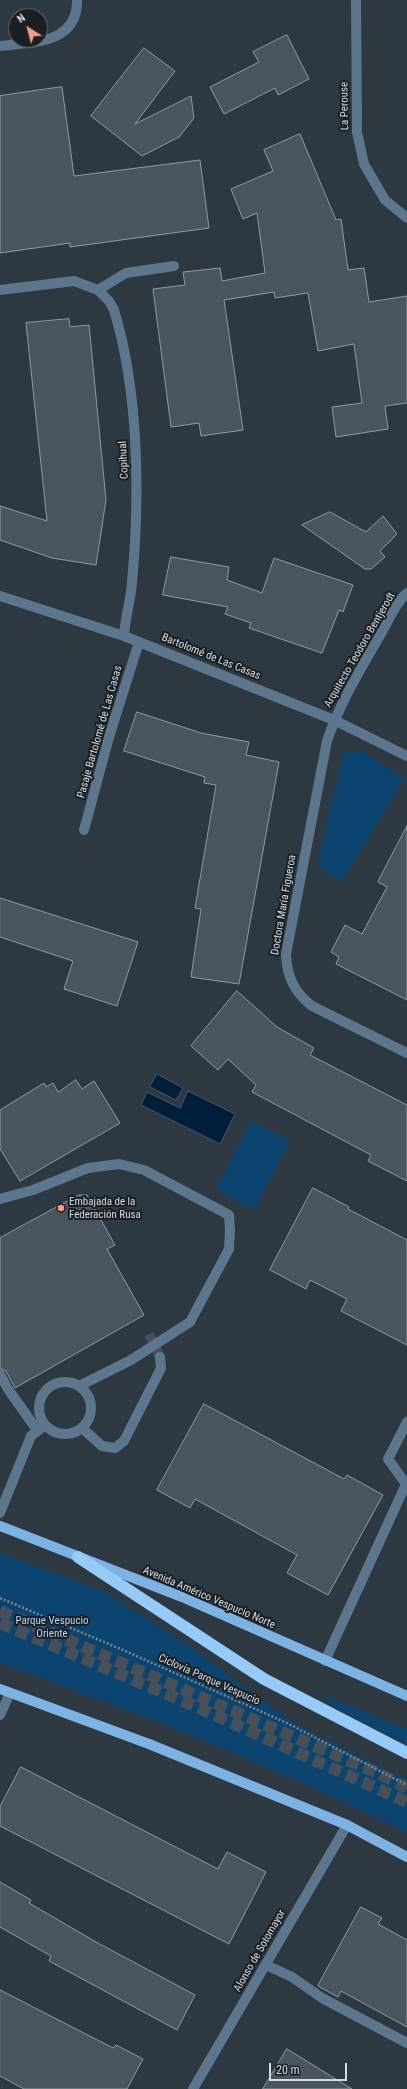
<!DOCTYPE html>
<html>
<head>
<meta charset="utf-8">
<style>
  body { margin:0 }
  #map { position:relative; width:407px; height:2089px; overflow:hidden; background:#2e3841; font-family:"Roboto Condensed",sans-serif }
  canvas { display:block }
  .north { position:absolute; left:8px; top:8px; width:40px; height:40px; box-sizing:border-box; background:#1a1f23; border:1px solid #656a6f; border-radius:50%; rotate:324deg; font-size:11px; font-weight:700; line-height:16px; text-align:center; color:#d5dbe1 }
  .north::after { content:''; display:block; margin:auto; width:14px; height:18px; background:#f49e86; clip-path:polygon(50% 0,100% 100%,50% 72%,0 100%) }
  .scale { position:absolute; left:269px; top:2063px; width:78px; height:18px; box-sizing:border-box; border:2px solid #d5dbe1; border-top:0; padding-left:5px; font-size:12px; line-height:14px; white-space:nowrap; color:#d5dbe1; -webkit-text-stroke:3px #1a1f23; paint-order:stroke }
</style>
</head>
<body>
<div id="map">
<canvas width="407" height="2089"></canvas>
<div class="north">N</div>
<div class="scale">20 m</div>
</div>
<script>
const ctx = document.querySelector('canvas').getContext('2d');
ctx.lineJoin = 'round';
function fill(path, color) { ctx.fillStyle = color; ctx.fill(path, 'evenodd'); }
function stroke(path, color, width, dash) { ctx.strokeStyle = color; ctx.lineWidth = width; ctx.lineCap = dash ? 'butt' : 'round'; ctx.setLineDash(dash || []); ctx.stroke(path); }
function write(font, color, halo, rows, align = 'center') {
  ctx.font = font + ' "Roboto Condensed",sans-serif'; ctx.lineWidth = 4; ctx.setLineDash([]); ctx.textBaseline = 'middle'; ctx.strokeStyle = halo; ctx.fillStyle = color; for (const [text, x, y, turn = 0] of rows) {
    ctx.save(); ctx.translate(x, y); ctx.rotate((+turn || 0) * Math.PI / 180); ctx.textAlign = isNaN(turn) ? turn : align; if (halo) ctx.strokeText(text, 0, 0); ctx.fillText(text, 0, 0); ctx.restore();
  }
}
const green = new Path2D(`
  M 361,751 L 404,779 L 342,882 L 317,866 L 344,752 Z
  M 251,1121 L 290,1141 L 254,1210 L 216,1189 Z
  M 0,1553 L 105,1592 L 191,1647 L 295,1724 L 407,1780 L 407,1833 C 276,1766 138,1713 0,1663 Z
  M 319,1694 L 407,1729 L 407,1744 L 334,1707 Z`);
const water = new Path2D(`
  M 157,1074 L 183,1088 L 176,1100 L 150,1087 Z
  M 188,1091 L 235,1114 L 220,1144 L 141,1105 L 147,1092 L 180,1108 Z`);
const building = new Path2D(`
  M 287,35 L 309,79 L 278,95 L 275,88 L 224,114 L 210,87 L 259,62 L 253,52 Z
  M 144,48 L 175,71 L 135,124 L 191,96 L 194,118 L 179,137 L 142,156 L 91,116 Z
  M 62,87 L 74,176 L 200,160 L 209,228 L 70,247 L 70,243 L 0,253 L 0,96 Z
  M 300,134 L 336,220 L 341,219 L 348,270 L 364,268 L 369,302 L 407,296 L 407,403 L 385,406 L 388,429 L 336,437 L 332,407 L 362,403 L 354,344 L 318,351 L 308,293 L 275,298 L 274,292 L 224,300 L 243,430 L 201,436 L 199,423 L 171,427 L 153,289 L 185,285 L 183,272 L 220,268 L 222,281 L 265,273 L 257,213 L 243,219 L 231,189 L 273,171 L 264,150 Z
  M 69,319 L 70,327 L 89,325 L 106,500 L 96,565 L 52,558 L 0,540 L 0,506 L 47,521 L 26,323 Z
  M 330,512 L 366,532 L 383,516 L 397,534 L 380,551 L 385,557 L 371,569 L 365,569 L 302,525 Z
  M 171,557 L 229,567 L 227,580 L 262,593 L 274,558 L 353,585 L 343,612 L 339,610 L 322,653 L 249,628 L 251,623 L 225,614 L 228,607 L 163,595 Z
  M 137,712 L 201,733 L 249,742 L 246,755 L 279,762 L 239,984 L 191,977 L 201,909 L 195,908 L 216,785 L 204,783 L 205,777 L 124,751 Z
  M 407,826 L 407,1000 L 336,964 L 339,957 L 331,952 L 345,925 L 362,934 L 387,887 L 378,882 Z
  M 0,898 L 138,942 L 117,1006 L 64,989 L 73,961 L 0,937 Z
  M 237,991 L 277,1027 L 314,1048 L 310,1055 L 407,1105 L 407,1181 L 368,1161 L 371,1155 L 252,1092 L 256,1085 L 228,1059 L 218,1070 L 191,1046 Z
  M 76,1080 L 82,1089 L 94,1081 L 120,1123 L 20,1181 L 0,1149 L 0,1110 L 44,1083 L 46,1087 L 53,1083 L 58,1092 Z
  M 313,1188 L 349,1207 L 348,1209 L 407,1240 L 407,1345 L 341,1311 L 347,1299 L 310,1280 L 306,1289 L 270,1270 Z
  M 79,1195 L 87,1195 L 115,1245 L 107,1249 L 144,1315 L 15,1388 L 6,1371 L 0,1368 L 0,1238 Z
  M 204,1404 L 344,1479 L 347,1475 L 383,1495 L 328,1595 L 287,1573 L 297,1555 L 195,1499 L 190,1508 L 157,1490 Z
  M 21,1767 L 218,1869 L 227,1852 L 266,1872 L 229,1944 L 0,1826 L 0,1807 Z
  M 0,1882 L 31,1900 L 29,1903 L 96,1942 L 195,1995 L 177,2030 L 49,1961 L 51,1956 L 0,1927 Z
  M 361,1907 L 382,1918 L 378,1924 L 407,1940 L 407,2027 L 341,1991 L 338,1997 L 318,1986 Z
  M 0,1990 L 113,2048 L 116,2045 L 143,2059 L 127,2089 L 24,2089 L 0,2076 Z
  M 287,2049 L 352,2089 L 263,2089 Z`);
const minorTunnel = new Path2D(`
  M 149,1334 L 160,1357`);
const highwayTunnel = new Path2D(`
  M 0,1611 L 378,1773 L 407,1788
  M 0,1623 L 197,1707 L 407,1802`);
const path = new Path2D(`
  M 0,1598 L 123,1650 L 289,1724 L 407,1785`);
const minor = new Path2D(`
  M 356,0 L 357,132 L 364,164 L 385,200 L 407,218
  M 0,46 C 32,42 78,44 77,0
  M 0,290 L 74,281 L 98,290 L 109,301 L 114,310 C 139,392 140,496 132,582 C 131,600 125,617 124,636
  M 98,290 L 126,273 L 174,266
  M 407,593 C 396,602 389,620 382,632 C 362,667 340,702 327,741 L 286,954 C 287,977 294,992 312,1006 L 407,1053
  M 0,596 L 124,636 L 334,720 L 407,756
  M 84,830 L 109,737 L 139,642
  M 0,1199 L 33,1190 L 88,1168 L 119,1164 L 144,1170 L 229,1215 L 230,1230 L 229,1249 L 190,1322 L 131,1360 L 79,1386
  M 0,1374 L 8,1389 L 37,1430
  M39 1408a26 26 0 1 1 52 0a26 26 0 1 1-52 0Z
  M 82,1428 L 102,1446 L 115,1448 L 124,1441 L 157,1376 L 161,1368 L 160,1357
  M 0,1513 L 31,1436 L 45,1425
  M 325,1661 L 406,1484 L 388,1459 L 407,1422
  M 0,1715 L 10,1693
  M 266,1965 L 292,1977 L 322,1998 L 407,2043
  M 193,2089 L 347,1825`);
const major = new Path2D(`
  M 0,1526 L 182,1597 L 407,1696
  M 0,1689 L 149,1744 L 347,1825 L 407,1857`);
const highway = new Path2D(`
  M 78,1557 L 264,1679 L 407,1753`);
const markers = [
  [61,1208,4,"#f49e86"]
];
const streetNames = [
  ["La Perouse",345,106,-91],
  ["Copihual",124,460,-93],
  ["Arquitecto Teodoro Bentjerodt",360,650,-60],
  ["Bartolomé de Las Casas",211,657,22],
  ["Pasaje Bartolomé de Las Casas",100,732,-74],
  ["Doctora María Figueroa",284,905,-80],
  ["Avenida Américo Vespucio Norte",209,1598,23],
  ["Ciclovía Parque Vespucio",209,1680,24],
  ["Alonso de Sotomayor",260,1951,-60]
];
const poiNames = [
  ["Embajada de la",69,1202],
  ["Federación Rusa",69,1215]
];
const parkNames = [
  ["Parque Vespucio",52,1621],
  ["Oriente",52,1634]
];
fill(green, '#0b456f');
fill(water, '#001e39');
stroke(water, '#40576b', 1);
fill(building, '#4a545e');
stroke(building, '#8f9aa5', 1);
stroke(minorTunnel, '#475059', 10, [10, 5]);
stroke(highwayTunnel, '#475059', 12, [12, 6]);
stroke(path, '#7c858c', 2.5, [2, 2]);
stroke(minor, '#5c768e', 10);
stroke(major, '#7cb3e4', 10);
stroke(highway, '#96caf9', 12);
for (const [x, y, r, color] of markers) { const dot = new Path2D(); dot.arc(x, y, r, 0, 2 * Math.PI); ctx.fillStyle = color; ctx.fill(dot); stroke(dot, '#1a1f23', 1.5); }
write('11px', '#d5dbe1', '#1a1f23', streetNames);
write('11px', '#d5dbe1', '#1a1f23', poiNames, 'left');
write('11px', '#b4d5f3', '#1a1f23', parkNames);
</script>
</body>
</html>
